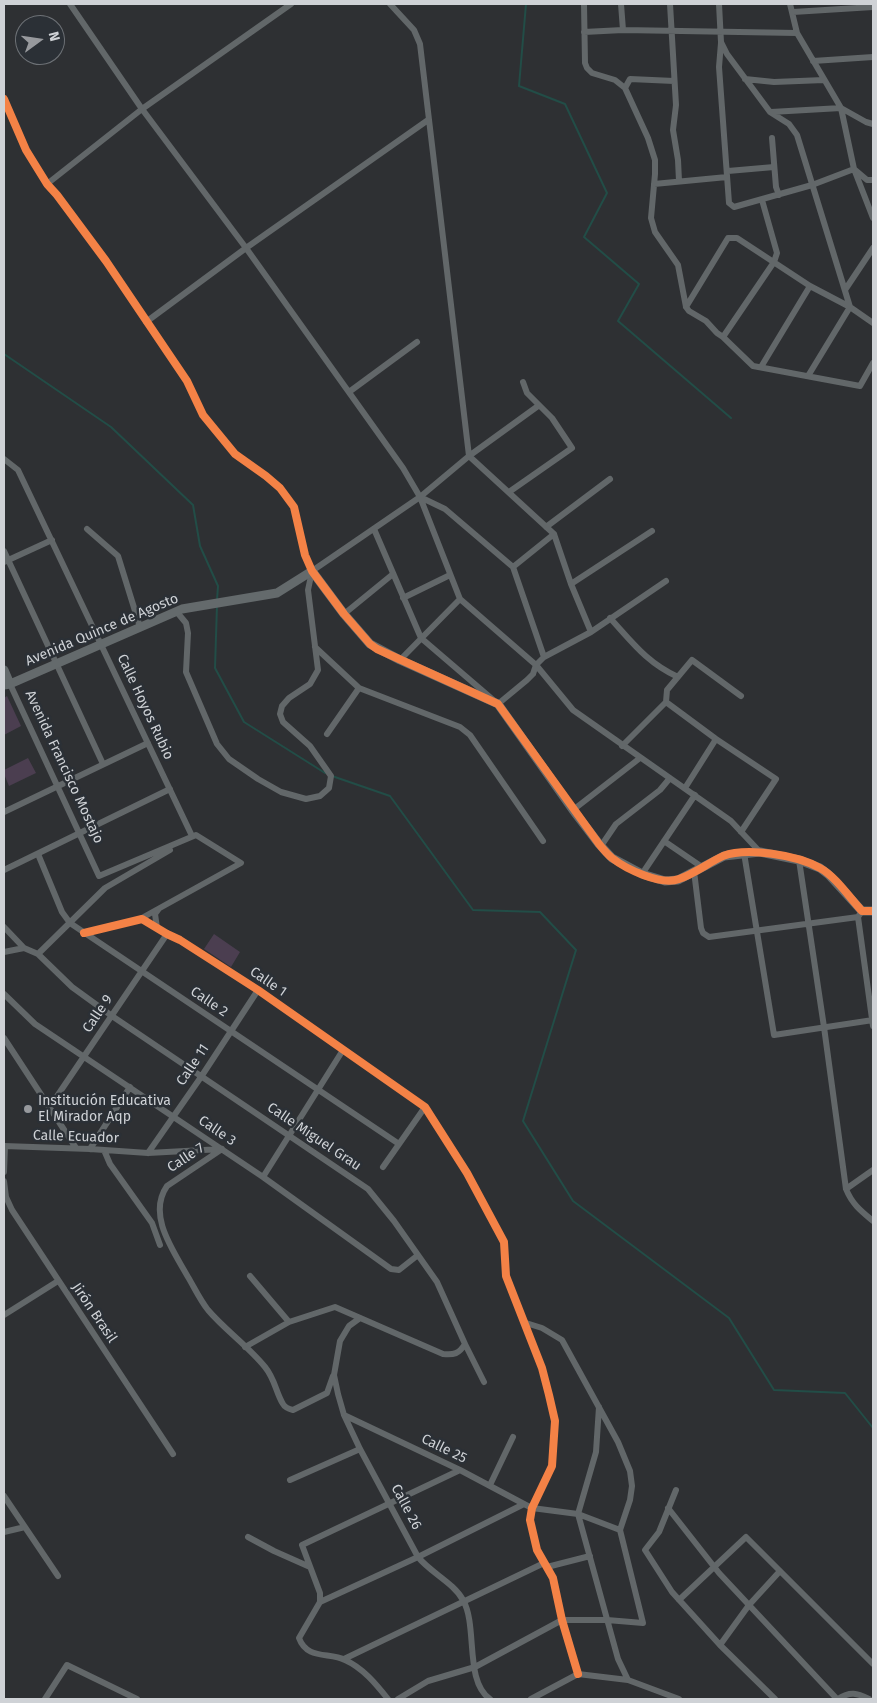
<!DOCTYPE html>
<html>
<head>
<meta charset="utf-8">
<style>
  body { margin:0 }
  #map { position:relative; width:877px; height:1703px; overflow:hidden; background:#2e3033; font-family:"Fira Sans",sans-serif }
  canvas { display:block }
  .frame { position:absolute; inset:0; border:5px solid #cfd2d6; pointer-events:none }
  .north { position:absolute; left:15px; top:15px; width:50px; height:50px; box-sizing:border-box; background:#2b3036; border:1px solid #6d7176; border-radius:50%; rotate:76deg; font-size:14px; font-weight:700; line-height:20px; text-align:center; color:#cfd2d6 }
  .north::after { content:''; display:block; margin:auto; width:18px; height:22px; background:#97999d; clip-path:polygon(50% 0,100% 100%,50% 72%,0 100%) }
</style>
</head>
<body>
<div id="map">
<canvas width="877" height="1703"></canvas>
<div class="frame"></div>
<div class="north">N</div>
</div>
<script>
const ctx = document.querySelector('canvas').getContext('2d');
ctx.lineJoin = 'round';
function fill(path, color) { ctx.fillStyle = color; ctx.fill(path, 'evenodd'); }
function stroke(path, color, width, dash) { ctx.strokeStyle = color; ctx.lineWidth = width; ctx.lineCap = dash ? 'butt' : 'round'; ctx.setLineDash(dash || []); ctx.stroke(path); }
function write(font, color, halo, rows, align = 'center') {
  ctx.font = font + ' "Fira Sans",sans-serif'; ctx.lineWidth = 5; ctx.setLineDash([]); ctx.textBaseline = 'middle'; ctx.strokeStyle = halo; ctx.fillStyle = color; for (const [text, x, y, turn = 0] of rows) {
    ctx.save(); ctx.translate(x, y); ctx.rotate((+turn || 0) * Math.PI / 180); ctx.textAlign = isNaN(turn) ? turn : align; if (halo) ctx.strokeText(text, 0, 0); ctx.fillText(text, 0, 0); ctx.restore();
  }
}
const green = new Path2D(`
  M 7,696 L 21,726 L 4,735 L 4,698 Z
  M 28,758 L 36,773 L 9,786 L 4,774 L 4,770 Z
  M 214,934 L 240,952 L 231,967 L 204,949 Z`);
const stream = new Path2D(`
  M 526,4 L 519,86 L 565,104 L 607,193 L 584,237 L 639,284 L 618,321 L 731,418
  M 4,354 L 111,427 L 193,505 L 200,546 L 218,586 L 217,600
  M 217,605 L 215,668 L 244,722 L 325,773
  M 332,776 L 390,796 L 473,910 L 540,912 L 576,950 L 523,1121 L 573,1201 L 729,1318 L 774,1390 L 845,1393 L 873,1428`);
const street = new Path2D(`
  M 70,4 L 142,109 L 246,248 L 403,468 L 420,497 L 460,599 L 536,665 L 573,710 L 731,821 L 760,852
  M 390,4 L 414,30 L 420,44 L 469,456 L 554,534 L 571,584 L 591,632
  M 584,4 L 585,63 L 587,68 L 592,73 L 615,80 L 625,88 L 648,138 L 655,160 L 655,174 L 651,218 L 655,232 L 678,265 L 686,307 L 689,311 L 706,321 L 717,333 L 723,337 L 753,366 L 860,386 L 873,363
  M 621,4 L 623,30
  M 670,4 L 676,105 L 673,130 L 678,160 L 679,181
  M 719,4 L 721,42 L 727,54 L 770,112 L 789,124 L 797,135 L 850,307 L 808,376
  M 790,4 L 797,33 L 841,108 L 866,122 L 873,124
  M 793,12 L 873,7
  M 584,32 L 623,30 L 797,33
  M 721,43 L 719,67 L 729,203 L 734,207 L 812,185 L 854,169 L 867,180 L 873,180
  M 813,61 L 873,57
  M 745,79 L 774,82 L 824,80
  M 625,88 L 630,79 L 674,81
  M 4,99 L 26,150 L 47,184 L 57,195 L 106,261 L 187,381 L 203,415 L 235,454 L 266,476 L 280,488 L 294,507 L 305,555 L 312,571 L 308,590 L 318,670 L 310,684 L 289,698 L 282,706 L 280,714 L 283,722 L 310,746 L 331,776 L 329,788 L 320,796 L 306,799 L 281,792 L 258,779 L 229,759 L 217,744 L 186,672 L 188,633 L 186,623 L 176,611
  M 771,112 L 841,108 L 854,169 L 873,218
  M 772,138 L 776,187 L 779,195
  M 728,171 L 774,167
  M 47,184 L 142,109 L 291,4
  M 654,184 L 727,177
  M 845,290 L 873,248
  M 686,307 L 728,238 L 737,238 L 810,286 L 850,307 L 873,323
  M 146,322 L 246,248 L 428,120
  M 723,337 L 774,262 L 777,253 L 762,200
  M 761,367 L 810,286
  M 349,392 L 417,342
  M 4,459 L 18,470 L 192,836
  M 509,492 L 572,448 L 552,418 L 527,393 L 523,382
  M 420,497 L 445,509 L 513,567 L 544,657
  M 546,527 L 610,479
  M 87,529 L 118,556 L 140,627
  M 374,529 L 421,638 L 498,704 L 527,680 L 533,674 L 536,665 L 544,657 L 591,632 L 666,581
  M 4,551 L 103,764
  M 4,562 L 52,540
  M 513,567 L 554,534
  M 312,571 L 420,497 L 469,456 L 538,406
  M 571,584 L 652,531
  M 403,598 L 450,575
  M 344,614 L 393,574
  M 610,618 C 632,642 647,663 678,677
  M 315,647 L 359,688 L 460,727 L 470,735 L 543,841
  M 400,660 L 460,599
  M 10,684 L 99,876 L 196,835 L 241,863 L 140,919
  M 666,702 L 716,739 L 776,779 L 741,832
  M 327,734 L 359,688
  M 622,746 L 666,702 L 667,690 L 692,660 L 741,696
  M 685,788 L 716,739
  M 573,810 L 640,758
  M 4,812 L 148,743
  M 664,841 L 702,867
  M 601,846 L 616,824 L 660,790 L 670,778
  M 744,853 L 774,1035 L 873,1020
  M 38,854 L 62,912 L 70,923 L 399,1144
  M 799,860 L 824,1027 L 846,1189 C 852,1204 861,1211 873,1221
  M 4,870 L 170,789
  M 694,871 L 701,928 L 703,933 L 709,937 L 858,917
  M 642,874 L 695,795
  M 860,914 L 858,917 L 873,1026
  M 4,927 L 24,948 L 38,954 L 72,987 L 112,1016 L 368,1189 L 394,1221 L 437,1282 L 465,1344 C 459,1354 454,1355 443,1354 L 335,1307 L 289,1322 L 245,1347
  M 157,928 L 155,914 L 158,910
  M 84,933 L 142,919 L 167,934 L 180,940 L 258,990 L 425,1107 L 467,1173 L 504,1242 L 506,1276 L 542,1368 L 549,1395 L 555,1421 L 552,1466 L 532,1508 L 530,1520 L 537,1550 L 553,1578 L 562,1620 L 578,1674
  M 4,952 L 24,948
  M 38,954 L 105,888 L 170,850
  M 4,994 L 35,1024 L 263,1177 L 391,1269 L 399,1270 L 418,1255
  M 4,1038 L 76,1148
  M 49,1108 L 167,934
  M 4,1146 L 90,1149 L 148,1153 L 222,1149
  M 90,1149 L 130,1087
  M 222,1149 L 167,1186 C 147,1215 173,1250 188,1277 C 194,1287 200,1300 208,1310 C 225,1330 248,1346 265,1367 C 275,1379 276,1393 283,1404 C 285,1408 289,1409 293,1410 L 327,1393 L 333,1376
  M 104,1150 L 110,1164 L 152,1223 L 160,1245
  M 148,1153 L 201,1077 L 258,990
  M 383,1167 L 425,1107
  M 4,1172 L 5,1146
  M 263,1177 L 343,1050
  M 4,1181 L 6,1197 L 12,1210 L 173,1454
  M 846,1189 L 873,1170
  M 250,1276 L 289,1322
  M 4,1315 L 58,1281
  M 360,1318 L 349,1326 L 340,1341 L 334,1375 L 338,1394 L 344,1415 L 360,1449 L 418,1557 C 431,1573 454,1583 463,1600 C 478,1626 464,1681 490,1699
  M 465,1344 L 484,1382
  M 599,1407 L 596,1452 L 578,1514 L 618,1659 L 628,1680
  M 344,1415 L 460,1470 L 524,1504 L 532,1508 L 578,1514 L 620,1530
  M 290,1480 L 360,1449
  M 490,1485 L 513,1437
  M 676,1490 L 659,1532 L 645,1550 L 672,1592 L 720,1645 L 775,1699
  M 4,1496 L 58,1576
  M 668,1508 L 719,1573 L 837,1699
  M 4,1532 L 25,1527
  M 248,1537 L 274,1551 L 310,1567
  M 547,1567 L 590,1556
  M 679,1600 L 746,1537 L 873,1664
  M 320,1602 L 418,1557 L 524,1504
  M 720,1645 L 749,1605 L 780,1571
  M 344,1659 L 544,1563
  M 45,1699 L 67,1665 L 137,1699
  M 388,1699 C 376,1684 363,1668 345,1660 C 329,1652 307,1660 299,1638 L 320,1602 L 320,1593 L 302,1545 L 460,1470
  M 398,1699 L 428,1681 L 475,1667 L 562,1620 L 607,1620 L 643,1623 L 620,1530 L 630,1500 L 632,1486 L 630,1471 L 618,1442 L 562,1340 L 542,1328 L 526,1323
  M 531,1699 L 578,1674 L 628,1680 L 679,1699
  M 838,1699 C 850,1691 857,1693 869,1699`);
const secondary = new Path2D(`
  M 4,670 L 10,684
  M 4,685 L 10,684 L 182,609 L 277,593 L 312,571 L 344,614 L 370,644 L 400,660 L 498,704 L 573,810 L 599,844 L 612,858 L 642,874 L 665,881 L 678,880 L 724,856 L 760,852 L 799,860 L 820,868 L 829,875 L 862,911 L 873,911`);
const cycleway = new Path2D(`
  M 4,99 L 26,150 L 47,184 L 57,195 L 106,261 L 187,381 L 203,415 L 235,454 L 266,476 L 280,488 L 294,507 L 305,555 L 312,571 L 344,614 L 370,644 L 377,649 L 498,704 L 599,844 C 603,849 607,854 612,858 C 626,869 661,886 679,879 C 694,874 708,863 723,856 C 747,847 797,855 820,868 C 835,876 850,898 862,911 L 873,911
  M 84,933 L 142,919 L 167,934 L 180,940 L 258,990 L 425,1107 L 467,1173 L 504,1242 L 506,1276 L 542,1368 L 549,1395 L 555,1421 L 552,1466 L 532,1508 L 530,1520 L 537,1550 L 553,1578 L 562,1620 L 578,1674`);
const markers = [
  [28,1109,5,"#97999d"]
];
const streetNames = [
  ["Avenida Quince de Agosto",102,630,-23],
  ["Calle Hoyos Rubio",145,707,65],
  ["Avenida Francisco Mostajo",64,767,65],
  ["Calle 1",268,982,34],
  ["Calle 2",209,1002,34],
  ["Calle 9",98,1014,-56],
  ["Calle 11",193,1065,-56],
  ["Calle 3",217,1131,34],
  ["Calle Ecuador",76,1137,2],
  ["Calle Miguel Grau",314,1137,34],
  ["Calle 7",186,1158,-33],
  ["Jirón Brasil",94,1313,56],
  ["Calle 25",444,1449,26],
  ["Calle 26",406,1507,62]
];
const poiNames = [
  ["Institución Educativa",38,1101],
  ["El Mirador Aqp",38,1117]
];
fill(green, '#4b3e50');
stroke(stream, '#224d47', 2);
stroke(street, '#626769', 6);
stroke(secondary, '#646a6c', 9);
stroke(cycleway, '#f48246', 8);
for (const [x, y, r, color] of markers) { const dot = new Path2D(); dot.arc(x, y, r, 0, 2 * Math.PI); ctx.fillStyle = color; ctx.fill(dot); stroke(dot, '#2b3036', 2); }
write('14px', '#cfd2d6', '#2b3036', streetNames);
write('14px', '#cfd2d6', '#2b3036', poiNames, 'left');
</script>
</body>
</html>
